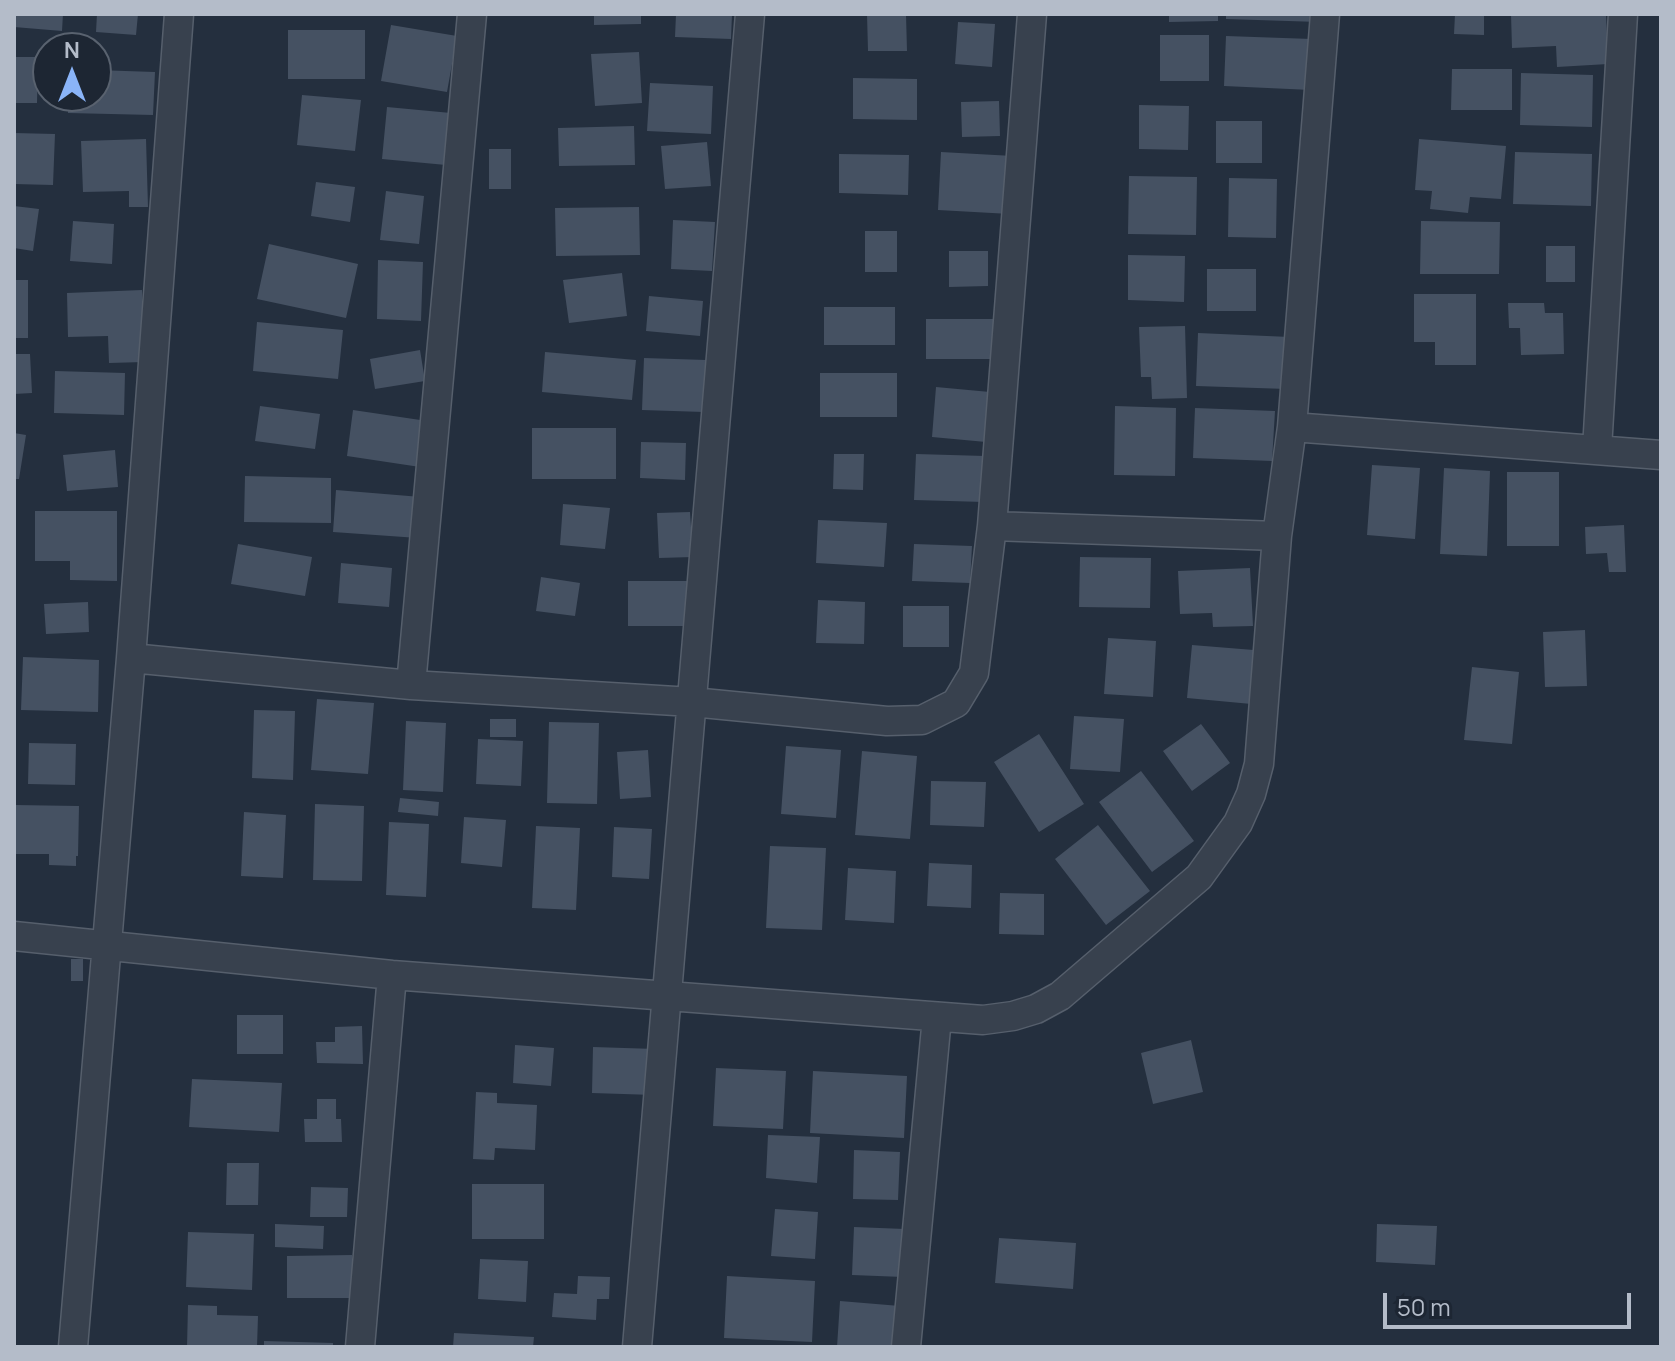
<!DOCTYPE html>
<html>
<head>
<meta charset="utf-8">
<style>
  body { margin:0 }
  #map { position:relative; width:1675px; height:1361px; overflow:hidden; background:#242f3e; font-family:Manrope,sans-serif }
  canvas { display:block }
  .frame { position:absolute; inset:0; border:16px solid #b4bcc9; pointer-events:none }
  .north { position:absolute; left:32px; top:32px; width:80px; height:80px; box-sizing:border-box; background:#1d2633; border:2px solid #59626f; border-radius:50%; rotate:0deg; font-size:22px; font-weight:700; line-height:32px; text-align:center; color:#b4bcc9 }
  .north::after { content:''; display:block; margin:auto; width:28px; height:36px; background:#8ab4f8; clip-path:polygon(50% 0,100% 100%,50% 72%,0 100%) }
  .scale { position:absolute; left:1383px; top:1293px; width:248px; height:36px; box-sizing:border-box; border:4px solid #b4bcc9; border-top:0; padding-left:10px; font-size:24px; line-height:28px; white-space:nowrap; color:#b4bcc9; -webkit-text-stroke:6px #1d2633; paint-order:stroke }
</style>
</head>
<body>
<div id="map">
<canvas width="1675" height="1361"></canvas>
<div class="frame"></div>
<div class="north">N</div>
<div class="scale">50 m</div>
</div>
<script>
const ctx = document.querySelector('canvas').getContext('2d');
ctx.lineJoin = 'round';
function fill(path, color) { ctx.fillStyle = color; ctx.fill(path, 'evenodd'); }
function stroke(path, color, width, dash) { ctx.strokeStyle = color; ctx.lineWidth = width; ctx.lineCap = dash ? 'butt' : 'round'; ctx.setLineDash(dash || []); ctx.stroke(path); }
const building = new Path2D(`
  M 14,14 L 63,14 L 62,31 L 14,27 Z
  M 97,14 L 138,14 L 136,35 L 96,32 Z
  M 594,14 L 641,14 L 641,24 L 594,25 Z
  M 676,14 L 732,14 L 731,39 L 675,37 Z
  M 867,14 L 906,14 L 907,51 L 868,51 Z
  M 1169,14 L 1218,14 L 1218,21 L 1169,22 Z
  M 1226,14 L 1319,14 L 1319,22 L 1226,19 Z
  M 1455,14 L 1484,14 L 1484,35 L 1454,34 Z
  M 1511,14 L 1606,14 L 1608,64 L 1557,67 L 1556,46 L 1512,48 Z
  M 958,22 L 995,24 L 992,67 L 955,64 Z
  M 391,25 L 457,36 L 447,92 L 381,81 Z
  M 288,30 L 365,30 L 365,79 L 288,79 Z
  M 1160,35 L 1209,35 L 1209,81 L 1160,81 Z
  M 1226,36 L 1312,39 L 1311,90 L 1224,86 Z
  M 639,52 L 642,103 L 595,106 L 591,54 Z
  M 14,57 L 38,57 L 37,103 L 14,103 Z
  M 1452,69 L 1512,69 L 1512,110 L 1451,110 Z
  M 96,70 L 155,72 L 153,115 L 68,113 L 68,96 L 96,96 Z
  M 1521,73 L 1593,75 L 1592,127 L 1520,125 Z
  M 853,78 L 917,79 L 917,120 L 853,119 Z
  M 650,83 L 713,86 L 711,134 L 647,131 Z
  M 302,95 L 361,100 L 355,151 L 297,145 Z
  M 999,101 L 1000,136 L 962,137 L 961,102 Z
  M 1139,105 L 1189,106 L 1188,150 L 1139,149 Z
  M 387,107 L 451,113 L 446,165 L 382,159 Z
  M 1216,121 L 1262,121 L 1262,163 L 1216,163 Z
  M 634,126 L 635,165 L 559,166 L 558,128 Z
  M 14,133 L 55,134 L 53,185 L 14,184 Z
  M 146,139 L 148,207 L 129,207 L 129,191 L 83,192 L 81,141 Z
  M 1419,139 L 1506,146 L 1501,199 L 1470,197 L 1468,213 L 1430,209 L 1432,191 L 1415,190 Z
  M 707,142 L 711,186 L 665,189 L 661,146 Z
  M 489,149 L 511,149 L 511,189 L 489,189 Z
  M 941,152 L 1013,156 L 1010,214 L 938,210 Z
  M 1515,152 L 1592,154 L 1591,206 L 1513,204 Z
  M 839,154 L 909,155 L 908,195 L 839,193 Z
  M 1129,176 L 1197,177 L 1196,235 L 1128,234 Z
  M 1229,178 L 1277,179 L 1276,238 L 1228,237 Z
  M 316,182 L 355,187 L 350,222 L 311,216 Z
  M 386,191 L 424,196 L 419,244 L 380,240 Z
  M 14,206 L 39,209 L 33,251 L 14,248 Z
  M 639,207 L 640,255 L 556,256 L 555,208 Z
  M 673,220 L 715,222 L 712,271 L 671,269 Z
  M 73,221 L 114,224 L 112,264 L 70,261 Z
  M 1421,221 L 1500,222 L 1499,274 L 1420,274 Z
  M 865,231 L 897,231 L 897,272 L 865,272 Z
  M 269,244 L 358,264 L 346,318 L 257,299 Z
  M 1546,246 L 1575,246 L 1575,282 L 1546,282 Z
  M 949,251 L 988,251 L 988,286 L 949,287 Z
  M 1128,255 L 1185,256 L 1184,302 L 1128,300 Z
  M 378,260 L 423,262 L 421,321 L 377,319 Z
  M 1207,269 L 1256,269 L 1256,311 L 1207,311 Z
  M 622,273 L 627,316 L 569,323 L 563,280 Z
  M 14,280 L 28,280 L 28,338 L 14,338 Z
  M 142,290 L 144,362 L 109,363 L 108,336 L 68,337 L 67,293 Z
  M 1414,294 L 1476,294 L 1476,365 L 1435,365 L 1435,342 L 1414,342 Z
  M 649,296 L 703,301 L 700,336 L 646,331 Z
  M 1508,303 L 1544,303 L 1545,313 L 1563,313 L 1564,354 L 1521,355 L 1520,328 L 1509,328 Z
  M 824,307 L 895,307 L 895,345 L 824,345 Z
  M 926,319 L 1000,319 L 1000,359 L 926,359 Z
  M 257,322 L 343,330 L 338,379 L 253,371 Z
  M 1185,326 L 1187,398 L 1152,399 L 1151,377 L 1141,377 L 1139,327 Z
  M 1198,333 L 1290,337 L 1287,389 L 1196,386 Z
  M 420,350 L 425,381 L 375,389 L 370,359 Z
  M 545,352 L 636,360 L 632,400 L 542,392 Z
  M 14,354 L 30,354 L 32,393 L 14,394 Z
  M 644,358 L 706,360 L 704,412 L 642,410 Z
  M 55,371 L 125,373 L 124,415 L 54,413 Z
  M 820,373 L 897,373 L 897,417 L 820,417 Z
  M 936,387 L 990,392 L 986,442 L 932,437 Z
  M 260,406 L 320,414 L 315,449 L 255,441 Z
  M 1115,406 L 1176,408 L 1175,476 L 1114,475 Z
  M 1195,408 L 1275,411 L 1272,461 L 1193,458 Z
  M 353,410 L 427,421 L 420,467 L 347,456 Z
  M 532,428 L 616,428 L 616,479 L 532,479 Z
  M 14,433 L 26,435 L 19,479 L 14,479 Z
  M 641,442 L 686,443 L 685,480 L 640,478 Z
  M 115,450 L 118,487 L 67,491 L 63,455 Z
  M 834,454 L 864,454 L 863,490 L 833,489 Z
  M 916,454 L 985,456 L 984,502 L 914,500 Z
  M 1372,465 L 1420,468 L 1415,539 L 1367,535 Z
  M 1444,468 L 1490,471 L 1487,556 L 1440,554 Z
  M 1507,472 L 1559,472 L 1559,546 L 1507,546 Z
  M 245,476 L 331,478 L 331,523 L 244,522 Z
  M 336,490 L 421,497 L 418,538 L 333,532 Z
  M 563,504 L 610,508 L 605,549 L 560,545 Z
  M 35,511 L 117,511 L 117,581 L 70,580 L 70,561 L 35,561 Z
  M 690,512 L 693,557 L 659,558 L 657,513 Z
  M 818,520 L 887,523 L 884,567 L 816,563 Z
  M 1624,525 L 1626,572 L 1609,572 L 1607,553 L 1586,554 L 1585,527 Z
  M 238,544 L 312,557 L 305,596 L 231,584 Z
  M 914,544 L 972,546 L 970,583 L 912,581 Z
  M 1080,557 L 1151,558 L 1150,608 L 1079,607 Z
  M 341,563 L 392,568 L 389,607 L 338,603 Z
  M 1250,568 L 1253,626 L 1213,627 L 1212,613 L 1180,614 L 1178,571 Z
  M 541,577 L 580,583 L 575,616 L 536,611 Z
  M 628,581 L 694,581 L 694,626 L 628,626 Z
  M 818,600 L 865,602 L 864,644 L 816,643 Z
  M 88,602 L 89,632 L 46,634 L 44,604 Z
  M 903,606 L 949,606 L 949,647 L 903,647 Z
  M 1585,630 L 1587,686 L 1545,687 L 1543,632 Z
  M 1108,638 L 1156,641 L 1153,697 L 1104,694 Z
  M 1192,645 L 1266,651 L 1262,705 L 1187,698 Z
  M 23,657 L 99,660 L 98,712 L 21,710 Z
  M 1472,667 L 1519,672 L 1512,744 L 1464,740 Z
  M 317,699 L 374,703 L 368,774 L 311,770 Z
  M 254,710 L 295,711 L 293,780 L 252,778 Z
  M 1074,716 L 1124,719 L 1120,772 L 1070,769 Z
  M 490,719 L 516,719 L 516,737 L 490,737 Z
  M 406,721 L 446,723 L 443,792 L 403,790 Z
  M 549,722 L 599,723 L 597,804 L 547,803 Z
  M 1201,724 L 1230,763 L 1192,791 L 1163,751 Z
  M 1039,734 L 1084,804 L 1039,832 L 994,762 Z
  M 478,739 L 523,741 L 521,786 L 476,784 Z
  M 29,743 L 76,744 L 75,785 L 28,784 Z
  M 786,746 L 841,750 L 836,818 L 781,814 Z
  M 648,750 L 651,797 L 620,799 L 617,752 Z
  M 862,751 L 917,756 L 910,839 L 855,835 Z
  M 1141,771 L 1194,841 L 1152,872 L 1099,802 Z
  M 931,781 L 986,782 L 984,827 L 930,825 Z
  M 400,798 L 439,802 L 438,816 L 398,812 Z
  M 315,804 L 364,806 L 362,881 L 313,880 Z
  M 15,805 L 79,806 L 78,856 L 76,856 L 76,866 L 49,865 L 49,854 L 14,854 Z
  M 244,812 L 286,815 L 283,878 L 241,876 Z
  M 464,817 L 506,820 L 502,867 L 461,863 Z
  M 389,822 L 429,824 L 426,897 L 386,895 Z
  M 1098,825 L 1150,891 L 1106,925 L 1055,859 Z
  M 536,826 L 580,828 L 576,910 L 532,908 Z
  M 614,827 L 652,829 L 649,879 L 612,877 Z
  M 770,846 L 826,848 L 822,930 L 766,928 Z
  M 929,863 L 972,865 L 971,908 L 927,906 Z
  M 848,868 L 896,871 L 894,923 L 845,920 Z
  M 1000,893 L 1044,894 L 1044,935 L 999,934 Z
  M 71,959 L 83,959 L 83,981 L 71,981 Z
  M 237,1015 L 283,1015 L 283,1054 L 237,1054 Z
  M 362,1026 L 363,1064 L 317,1063 L 316,1042 L 335,1042 L 335,1027 Z
  M 1191,1040 L 1203,1092 L 1153,1104 L 1141,1053 Z
  M 515,1045 L 554,1048 L 551,1086 L 513,1083 Z
  M 593,1047 L 656,1049 L 654,1095 L 592,1093 Z
  M 716,1068 L 786,1071 L 783,1129 L 713,1126 Z
  M 813,1071 L 907,1076 L 904,1138 L 810,1133 Z
  M 192,1079 L 282,1083 L 279,1132 L 189,1127 Z
  M 476,1092 L 497,1093 L 497,1103 L 537,1105 L 535,1150 L 495,1148 L 494,1160 L 473,1159 Z
  M 317,1099 L 336,1099 L 336,1119 L 341,1119 L 342,1142 L 305,1142 L 304,1119 L 317,1119 Z
  M 768,1135 L 820,1137 L 817,1183 L 766,1178 Z
  M 854,1150 L 900,1152 L 898,1200 L 853,1199 Z
  M 227,1163 L 259,1163 L 258,1205 L 226,1205 Z
  M 472,1184 L 544,1184 L 544,1239 L 472,1239 Z
  M 311,1187 L 348,1188 L 347,1217 L 310,1217 Z
  M 775,1209 L 818,1212 L 815,1259 L 771,1256 Z
  M 275,1224 L 324,1226 L 323,1249 L 275,1247 Z
  M 1377,1224 L 1437,1226 L 1435,1265 L 1376,1262 Z
  M 854,1227 L 905,1229 L 903,1277 L 852,1275 Z
  M 188,1232 L 254,1234 L 252,1290 L 186,1287 Z
  M 999,1238 L 1076,1243 L 1073,1289 L 995,1283 Z
  M 352,1255 L 352,1298 L 287,1298 L 287,1256 Z
  M 480,1259 L 528,1261 L 526,1302 L 478,1299 Z
  M 578,1276 L 610,1277 L 609,1299 L 597,1299 L 596,1320 L 552,1317 L 554,1293 L 577,1294 Z
  M 727,1276 L 815,1281 L 812,1342 L 724,1338 Z
  M 840,1301 L 900,1306 L 897,1347 L 837,1347 Z
  M 188,1305 L 217,1306 L 217,1315 L 258,1316 L 257,1347 L 187,1347 Z
  M 454,1333 L 534,1337 L 533,1347 L 453,1347 Z
  M 264,1341 L 333,1343 L 333,1347 L 264,1347 Z`);
const minor = new Path2D(`
  M 1292,427 L 1661,455
  M 1597,449 L 1623,14
  M 992,526 L 1277,536
  M 131,658 L 411,685 L 692,702 L 887,721 L 922,720 L 956,703 L 974,673 L 992,526 L 1032,14
  M 411,685 L 472,14
  M 14,936 L 392,975 L 983,1020 L 1013,1016 L 1036,1009 L 1060,996 L 1199,877 L 1238,823 L 1251,794 L 1259,764 L 1277,536 L 1292,427 L 1325,14
  M 73,1347 L 131,658 L 179,14
  M 360,1347 L 392,975
  M 637,1347 L 750,14
  M 906,1347 L 937,1017`);
fill(building, '#455162');
stroke(minor, '#565f6c', 31);
stroke(minor, '#38414e', 28);
</script>
</body>
</html>
